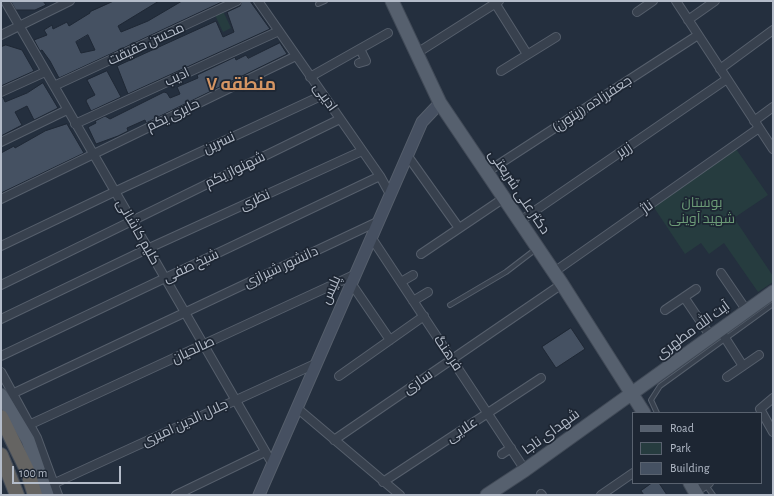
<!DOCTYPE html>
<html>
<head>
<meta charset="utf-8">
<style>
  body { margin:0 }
  #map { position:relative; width:774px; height:496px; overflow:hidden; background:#242f3e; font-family:"Alegreya Sans",sans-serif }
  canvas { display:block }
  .frame { position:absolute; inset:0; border:2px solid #b4bcc9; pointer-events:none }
  .legend { position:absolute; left:632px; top:412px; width:130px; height:72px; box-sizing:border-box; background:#1d2633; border:1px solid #59626f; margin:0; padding:5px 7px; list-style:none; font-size:12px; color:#b4bcc9 }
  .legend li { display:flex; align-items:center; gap:8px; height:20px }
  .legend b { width:20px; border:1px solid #59626f }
  .scale { position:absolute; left:12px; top:466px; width:109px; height:18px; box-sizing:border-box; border:2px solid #b4bcc9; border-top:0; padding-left:5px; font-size:12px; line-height:14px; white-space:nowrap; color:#b4bcc9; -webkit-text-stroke:3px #1d2633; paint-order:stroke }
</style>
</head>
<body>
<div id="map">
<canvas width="774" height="496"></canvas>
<div class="frame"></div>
<ul class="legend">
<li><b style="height:5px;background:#56606e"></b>Road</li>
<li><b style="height:11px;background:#263c3f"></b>Park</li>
<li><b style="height:11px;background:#455162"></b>Building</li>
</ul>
<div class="scale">100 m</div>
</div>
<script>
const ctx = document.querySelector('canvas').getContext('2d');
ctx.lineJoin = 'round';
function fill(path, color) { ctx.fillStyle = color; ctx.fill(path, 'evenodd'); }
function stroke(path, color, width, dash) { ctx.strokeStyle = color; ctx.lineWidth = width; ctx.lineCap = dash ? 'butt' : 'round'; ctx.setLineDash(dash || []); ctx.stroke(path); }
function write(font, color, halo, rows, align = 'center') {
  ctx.font = font + ' "Alegreya Sans",Cairo,sans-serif'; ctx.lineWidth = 3.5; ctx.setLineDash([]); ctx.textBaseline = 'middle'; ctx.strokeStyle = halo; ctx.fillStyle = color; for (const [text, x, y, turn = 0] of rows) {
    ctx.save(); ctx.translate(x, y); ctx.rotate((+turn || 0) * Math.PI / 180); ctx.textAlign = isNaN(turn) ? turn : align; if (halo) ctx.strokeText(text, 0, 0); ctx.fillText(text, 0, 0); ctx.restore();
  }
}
const green = new Path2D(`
  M 223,11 L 231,28 L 223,32 L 215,15 Z
  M 736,149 L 768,195 L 734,218 L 773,276 L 773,282 L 758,292 L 724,243 L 709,254 L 701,243 L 685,254 L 653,206 Z`);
const building = new Path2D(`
  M 11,1 L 43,1 L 46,5 L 35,10 L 16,10 Z
  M 114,1 L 159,1 L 118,26 L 121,32 L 148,21 L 182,1 L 224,1 L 59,78 L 50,61 L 42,50 L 40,51 L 34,40 L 47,35 L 44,30 L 52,25 L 53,29 L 67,22 L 69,26 L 90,13 L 90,12 ZM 88,35 L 95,50 L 81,53 L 76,42 Z
  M 242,1 L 250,1 L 270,29 L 128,94 L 117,66 L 216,21 L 223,37 L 234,32 L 227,12 L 240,6 Z
  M 280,43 L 287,54 L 146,123 L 145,120 L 127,128 L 128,131 L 118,136 L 96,144 L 88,127 L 96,123 L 95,121 L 105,116 L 110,119 L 164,92 L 167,93 L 170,98 L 180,94 L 177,87 L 198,78 L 197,75 L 235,57 L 236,60 L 246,55 L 248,58 Z
  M 6,45 L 22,50 L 34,71 L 1,86 L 1,47 Z
  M 107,71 L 121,97 L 91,111 L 86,101 L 87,99 L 95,95 L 87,80 Z
  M 43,83 L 58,108 L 34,120 L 27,106 L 15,112 L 22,125 L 1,136 L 1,97 L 3,97 L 5,102 L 27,93 Z
  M 67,124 L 84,153 L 1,193 L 1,153 L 14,146 L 15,148 L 45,131 Z
  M 571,328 L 585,349 L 556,368 L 542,347 Z
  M 652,483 L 659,483 L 667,495 L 644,495 L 641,491 Z`);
const service = new Path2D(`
  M 318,4 L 325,1
  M 450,305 L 506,272 L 536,249
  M 657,413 L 651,400 L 660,386 L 773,304
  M 705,484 L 713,495`);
const minor = new Path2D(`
  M 5,1 L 272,463
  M 258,1 L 380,176 L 390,194
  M 676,1 L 773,149
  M 495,3 L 527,54
  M 637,12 L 653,1
  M 688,20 L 715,1
  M 1,35 L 70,1
  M 417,53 L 499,1
  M 359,63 L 366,61 L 360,49
  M 720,69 L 773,30
  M 501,71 L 556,37
  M 310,77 L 388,33
  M 54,86 L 237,1
  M 1,92 L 45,72
  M 754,121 L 773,107
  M 75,124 L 279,31
  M 1,142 L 67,110
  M 407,155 L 459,228
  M 487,172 L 698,35
  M 1,199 L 296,56
  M 520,221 L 727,79
  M 371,237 L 525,470
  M 1,246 L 114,192 L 323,95
  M 421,254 L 504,198
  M 554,272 L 759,128
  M 721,273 L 747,311
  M 401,282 L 413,275
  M 351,283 L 390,340
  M 1,285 L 340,119
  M 684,297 L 711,337
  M 413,301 L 428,292
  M 665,310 L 696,289
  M 1,319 L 147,249 L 362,151
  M 720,330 L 743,366
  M 1,356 L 380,176
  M 1,372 L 37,438 L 58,495
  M 339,376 L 424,316
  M 727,377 L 759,355
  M 14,393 L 377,222
  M 773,398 L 760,409 L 773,432
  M 297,408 L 400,495
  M 31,424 L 354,275
  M 334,440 L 562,284
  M 502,454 L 511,448
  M 383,482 L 541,378
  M 55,483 L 315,364
  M 693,493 L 709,483
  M 541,494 L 542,495
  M 176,495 L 265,452
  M 601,495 L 633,473`);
const secondary = new Path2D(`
  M 259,495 L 422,122 L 440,103`);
const primary = new Path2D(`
  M 392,1 L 440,103 L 562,284 L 644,413
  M 1,395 L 28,440 L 47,495
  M 690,483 L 697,495
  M 487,495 L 525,470 L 773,292`);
const trunk = new Path2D(`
  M 1,417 L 27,470 L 35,495
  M 1,455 L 17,495`);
const streetNames = [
  ["محسن حقیقت",146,44,-25],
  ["ادیب",177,77,-25],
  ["ادیبی",325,97,55],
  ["جعفرزاده (زیتون)",592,104,-33],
  ["حایری یکم",173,115,-26],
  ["نسرین",219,143,-25],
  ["زریر",624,150,-34],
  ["شهنواز یکم",235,170,-26],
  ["دکتر علی شریعتی",519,192,56],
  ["نظری",255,200,-24],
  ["ناژ",647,207,-35],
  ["کلیم کاشانی",138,232,60],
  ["شیخ صفی",191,266,-25],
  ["دانشور شیرازی",281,267,-25],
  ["پلیس",331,290,-66],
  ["آیت الله مطهری",693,330,-36],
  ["صالحیان",193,350,-25],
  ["فرهنگ",448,353,56],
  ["ساری",418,382,-34],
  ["جلال الدین امیری",185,423,-25],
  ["علایی",462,430,-33],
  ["شهدای ناجا",551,432,-36]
];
const parkNames = [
  ["بوستان",702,203],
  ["شهید آوینی",702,219]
];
const districtNames = [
  ["منطقه ۷",241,85]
];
fill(green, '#263c3f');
fill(building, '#455162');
stroke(building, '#1f2835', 1);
stroke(service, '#565f6c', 6);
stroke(minor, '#565f6c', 10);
stroke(secondary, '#565f6c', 13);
stroke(primary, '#414a57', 15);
stroke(trunk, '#434c59', 16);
stroke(service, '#38414e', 4);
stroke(minor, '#38414e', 8);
stroke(secondary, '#465061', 11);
stroke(primary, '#56606e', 13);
stroke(trunk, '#656462', 14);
write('14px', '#b4bcc9', '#1d2633', streetNames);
write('14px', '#6b9a76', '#1d2633', parkNames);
write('bold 18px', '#d59563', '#1d2633', districtNames);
</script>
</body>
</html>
